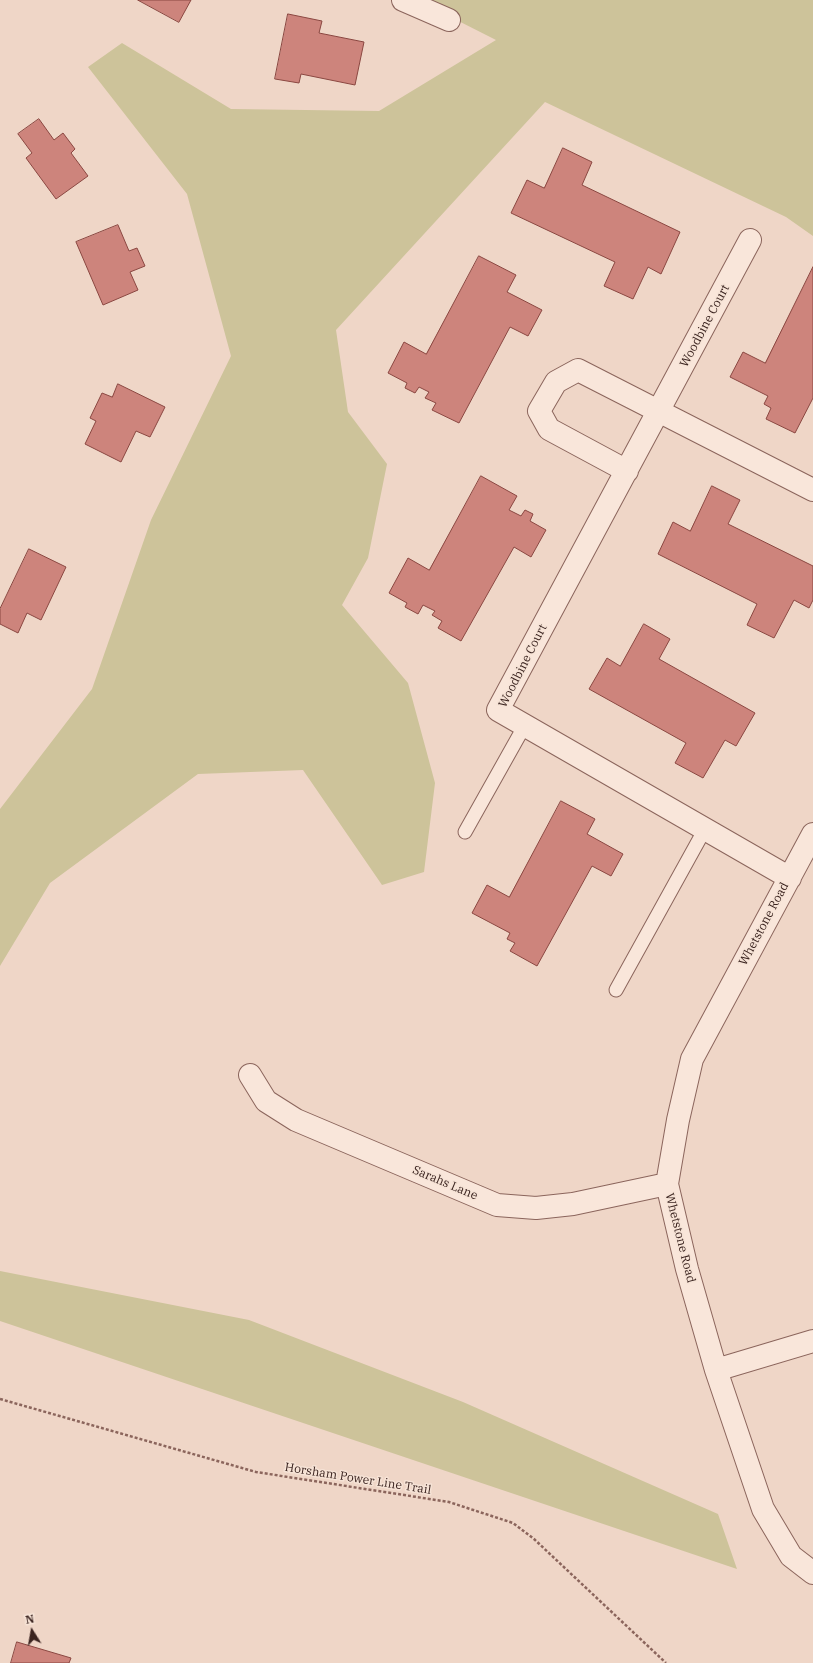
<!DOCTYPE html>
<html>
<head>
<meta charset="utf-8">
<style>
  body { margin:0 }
  #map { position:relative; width:813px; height:1663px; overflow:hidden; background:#efd6c7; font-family:"IBM Plex Serif",serif }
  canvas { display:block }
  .north { position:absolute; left:12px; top:1611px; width:40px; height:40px; -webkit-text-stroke:3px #f6e3d6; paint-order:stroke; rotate:349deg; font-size:11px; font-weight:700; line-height:16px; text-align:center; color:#3b2420 }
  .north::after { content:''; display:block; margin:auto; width:14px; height:18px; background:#3b2420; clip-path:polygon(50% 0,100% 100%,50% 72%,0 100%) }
</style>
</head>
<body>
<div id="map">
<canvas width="813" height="1663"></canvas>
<div class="north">N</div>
</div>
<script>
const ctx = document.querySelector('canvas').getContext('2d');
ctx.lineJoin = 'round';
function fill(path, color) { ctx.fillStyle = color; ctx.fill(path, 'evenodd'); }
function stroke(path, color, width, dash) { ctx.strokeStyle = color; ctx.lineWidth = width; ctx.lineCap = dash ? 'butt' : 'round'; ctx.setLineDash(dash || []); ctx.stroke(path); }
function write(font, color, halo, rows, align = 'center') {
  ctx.font = font + ' "IBM Plex Serif",serif'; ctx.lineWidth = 3; ctx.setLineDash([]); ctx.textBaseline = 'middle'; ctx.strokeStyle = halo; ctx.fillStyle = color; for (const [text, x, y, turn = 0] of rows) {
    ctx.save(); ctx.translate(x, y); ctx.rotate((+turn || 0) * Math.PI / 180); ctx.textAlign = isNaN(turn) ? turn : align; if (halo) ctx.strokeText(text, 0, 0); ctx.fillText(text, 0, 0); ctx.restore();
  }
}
const green = new Path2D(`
  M 417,0 L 813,0 L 813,236 L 786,217 L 545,102 L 336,330 L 348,412 L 387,464 L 368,558 L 342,605 L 408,683 L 435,783 L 424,872 L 382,885 L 303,770 L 198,774 L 50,883 L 0,966 L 0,809 L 92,689 L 151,520 L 231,356 L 187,194 L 88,67 L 122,43 L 231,109 L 379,111 L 496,40 Z
  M 0,1271 L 249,1320 L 463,1402 L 718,1514 L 737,1569 L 0,1321 Z`);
const building = new Path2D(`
  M 138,0 L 191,0 L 179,22 Z
  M 288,14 L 322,21 L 319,33 L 364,42 L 355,85 L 301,74 L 299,83 L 275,79 Z
  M 39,119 L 54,140 L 63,133 L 75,149 L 71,153 L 88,176 L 56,199 L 26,158 L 32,153 L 18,134 Z
  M 563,148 L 592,162 L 582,185 L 680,232 L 661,274 L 648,267 L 633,299 L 604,286 L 615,262 L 511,213 L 527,180 L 544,188 Z
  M 118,225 L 129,251 L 137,248 L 145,266 L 130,272 L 138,290 L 103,305 L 76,242 Z
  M 479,256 L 516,275 L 507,292 L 542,310 L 528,336 L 510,327 L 459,423 L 432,410 L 436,403 L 425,398 L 429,392 L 419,387 L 415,393 L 405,388 L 407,383 L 388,373 L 404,342 L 426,354 Z
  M 813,267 L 813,398 L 795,433 L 766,419 L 771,408 L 764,404 L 768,396 L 730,377 L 743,352 L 765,363 Z
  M 118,384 L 165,407 L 150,437 L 136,431 L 121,462 L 85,444 L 96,421 L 90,418 L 102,393 L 112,397 Z
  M 481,476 L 517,496 L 509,510 L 521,516 L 525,510 L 533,514 L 530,521 L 546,530 L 531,557 L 514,547 L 461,641 L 438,628 L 442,621 L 432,615 L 435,611 L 423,605 L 418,614 L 405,607 L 407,603 L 389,593 L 408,558 L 429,570 Z
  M 712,486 L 740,500 L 728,524 L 813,566 L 813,600 L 809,608 L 794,600 L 774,638 L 747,625 L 757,604 L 658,554 L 673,522 L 690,531 Z
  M 29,549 L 66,567 L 41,620 L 27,613 L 18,633 L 0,624 L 0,609 Z
  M 644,624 L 670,639 L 659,659 L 755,713 L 736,746 L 725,740 L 703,778 L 675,763 L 686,743 L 589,689 L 607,658 L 620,666 Z
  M 561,801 L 595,819 L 587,834 L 623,854 L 611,876 L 592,866 L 537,966 L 510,951 L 515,943 L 507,939 L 510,933 L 472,913 L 487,885 L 509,897 Z
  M 17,1642 L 71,1658 L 69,1663 L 11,1663 Z`);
const path = new Path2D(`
  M 0,1399 L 256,1472 L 449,1502 L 513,1523 L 534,1539 L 666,1663`);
const lane = new Path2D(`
  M 465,832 L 525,725
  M 616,990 L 705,829`);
const street = new Path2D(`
  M 403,0 L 449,20
  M 750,240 L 498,710 L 790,878
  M 627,471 L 549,429 L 539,411 L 556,382 L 578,370 L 813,490
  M 813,834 L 692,1059 L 678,1120 L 667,1184 L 687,1269 L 716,1370 L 763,1509 L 791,1556 L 813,1573
  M 250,1075 L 266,1101 L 296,1120 L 497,1205 L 536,1208 L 573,1204 L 667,1184
  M 716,1370 L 813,1341`);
const streetNames = [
  ["Woodbine Court",705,326,-62],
  ["Woodbine Court",523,666,-63],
  ["Whetstone Road",764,924,-62],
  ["Sarahs Lane",445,1183,23],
  ["Whetstone Road",680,1238,76],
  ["Horsham Power Line Trail",358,1479,9]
];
fill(green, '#cdc39a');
fill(building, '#cd847c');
stroke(building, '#8a4741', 1);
stroke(lane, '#8b655c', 15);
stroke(street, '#8b655c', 24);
stroke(path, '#8b655c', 2.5, [3, 2]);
stroke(lane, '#f9e6da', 13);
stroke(street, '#f9e6da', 22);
write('12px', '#3b2420', '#f6e3d6', streetNames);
</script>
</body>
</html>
